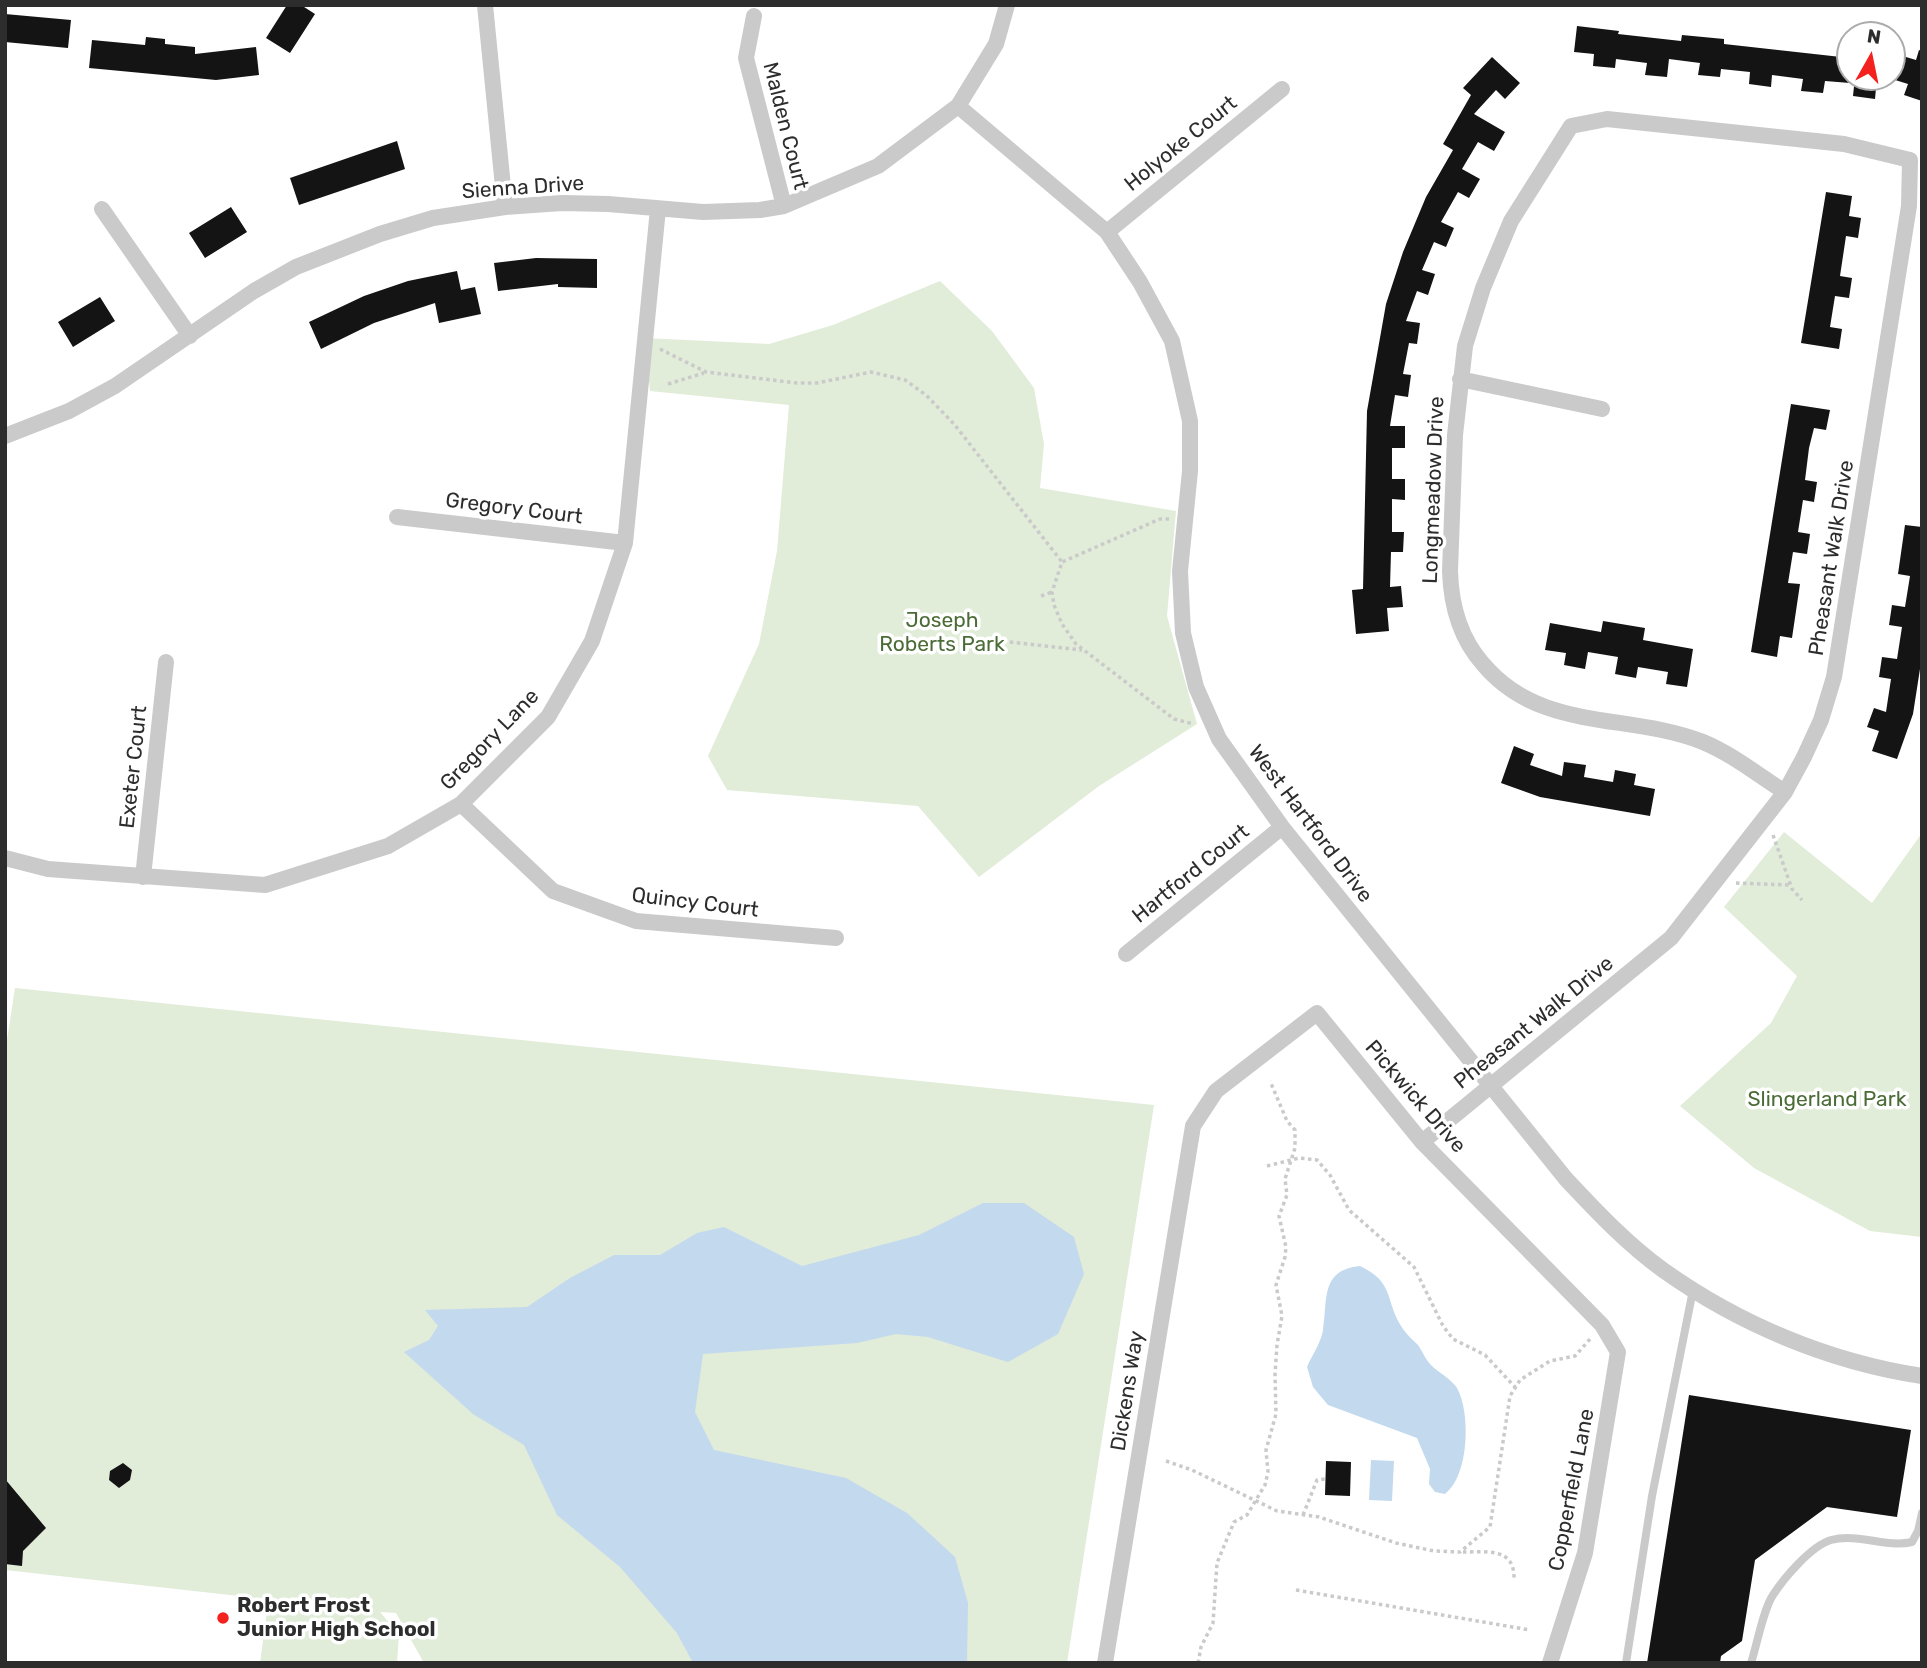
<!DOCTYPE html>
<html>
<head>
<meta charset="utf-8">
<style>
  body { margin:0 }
  #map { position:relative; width:1927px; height:1668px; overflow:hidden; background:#fff; font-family:Rubik,sans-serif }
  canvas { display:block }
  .frame { position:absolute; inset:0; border:7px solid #2d2d2d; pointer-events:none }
  .north { position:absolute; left:1836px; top:21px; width:70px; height:70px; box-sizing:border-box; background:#fff; border:2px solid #ababab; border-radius:50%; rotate:9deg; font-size:19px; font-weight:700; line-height:28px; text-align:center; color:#2d2d2d }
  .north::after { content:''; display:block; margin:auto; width:24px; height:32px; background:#f4221e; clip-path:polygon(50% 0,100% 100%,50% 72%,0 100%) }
</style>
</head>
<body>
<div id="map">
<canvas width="1927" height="1668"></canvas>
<div class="frame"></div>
<div class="north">N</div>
</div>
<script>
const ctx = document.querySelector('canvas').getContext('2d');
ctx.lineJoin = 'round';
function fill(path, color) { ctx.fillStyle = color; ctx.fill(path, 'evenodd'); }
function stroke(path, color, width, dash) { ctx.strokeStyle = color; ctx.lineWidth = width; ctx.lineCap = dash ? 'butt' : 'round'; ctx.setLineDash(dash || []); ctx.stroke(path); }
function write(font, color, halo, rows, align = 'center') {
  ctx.font = font + ' Rubik,sans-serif'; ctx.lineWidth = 7; ctx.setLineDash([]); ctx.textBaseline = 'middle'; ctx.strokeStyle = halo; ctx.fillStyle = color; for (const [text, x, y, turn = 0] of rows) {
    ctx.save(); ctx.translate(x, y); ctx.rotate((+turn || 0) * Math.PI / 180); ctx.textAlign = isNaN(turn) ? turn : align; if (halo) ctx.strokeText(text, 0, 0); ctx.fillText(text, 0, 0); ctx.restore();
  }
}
const green = new Path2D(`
  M 940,281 L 992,331 L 1034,388 L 1044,444 L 1040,488 L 1176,511 L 1167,616 L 1197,724 L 1099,786 L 979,877 L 918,806 L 727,790 L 708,756 L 759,644 L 777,551 L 789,405 L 650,391 L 645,338 L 769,344 L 833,325 Z
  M 1784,832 L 1872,903 L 1922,833 L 1922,1237 L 1870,1231 L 1754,1168 L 1680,1106 L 1771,1023 L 1797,976 L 1724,907 Z
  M 15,988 L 1154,1105 L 1067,1663 L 424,1663 L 396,1613 L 380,1612 L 399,1634 L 397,1663 L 260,1663 L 268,1604 L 374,1611 L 5,1570 L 5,1053 Z`);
const water = new Path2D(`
  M 983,1203 L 1024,1203 L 1074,1237 L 1084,1274 L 1058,1334 L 1008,1362 L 928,1337 L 896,1334 L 857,1343 L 703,1354 L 695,1412 L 714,1450 L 846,1478 L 907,1513 L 955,1557 L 968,1603 L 967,1663 L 693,1663 L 677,1633 L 620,1567 L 557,1515 L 524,1445 L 473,1414 L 404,1352 L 429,1340 L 438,1326 L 425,1310 L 527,1307 L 570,1278 L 614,1255 L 660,1255 L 697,1233 L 724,1227 L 802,1266 L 919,1235 Z
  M 1360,1266 C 1396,1283 1384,1301 1403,1329 C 1407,1335 1413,1340 1418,1345 C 1423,1352 1426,1361 1433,1367 C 1441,1374 1451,1379 1457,1388 C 1471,1413 1469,1476 1445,1494 L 1435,1492 L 1429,1484 L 1430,1469 L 1417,1438 L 1328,1405 L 1313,1387 L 1307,1367 C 1312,1355 1321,1343 1323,1330 C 1328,1300 1320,1270 1360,1266 Z
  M 1371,1460 L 1394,1461 L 1392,1501 L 1369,1500 Z`);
const building = new Path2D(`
  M 287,5 L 301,5 L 315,14 L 290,53 L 266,38 Z
  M 5,14 L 71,20 L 68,48 L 5,42 Z
  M 1577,26 L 1619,31 L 1618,34 L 1681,41 L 1682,35 L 1724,39 L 1724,44 L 1850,58 L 1850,83 L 1825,81 L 1823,93 L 1801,91 L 1803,79 L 1772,75 L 1771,87 L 1749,84 L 1750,72 L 1721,69 L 1720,77 L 1698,75 L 1700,63 L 1669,59 L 1667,77 L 1645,75 L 1647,63 L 1616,59 L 1615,68 L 1593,66 L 1594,54 L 1574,52 Z
  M 146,37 L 165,39 L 165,44 L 195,47 L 195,54 L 256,47 L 259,75 L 216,80 L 89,68 L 92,40 L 145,45 Z
  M 1919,50 L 1922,51 L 1922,101 L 1904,95 L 1908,84 L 1892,79 L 1892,65 L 1896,54 L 1916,60 Z
  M 1492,57 L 1520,83 L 1505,99 L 1496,90 L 1474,114 L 1505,132 L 1494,151 L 1478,142 L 1462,169 L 1480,179 L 1469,198 L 1458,192 L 1441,222 L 1454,228 L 1446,247 L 1434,242 L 1422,270 L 1435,274 L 1428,295 L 1417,291 L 1406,321 L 1420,323 L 1417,344 L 1409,343 L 1403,374 L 1411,375 L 1408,397 L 1395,395 L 1390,426 L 1405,426 L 1405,448 L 1392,448 L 1392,479 L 1405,479 L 1405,500 L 1392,499 L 1392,532 L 1404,532 L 1403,552 L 1391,552 L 1390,587 L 1401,586 L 1403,607 L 1387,608 L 1389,631 L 1356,634 L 1352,590 L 1363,589 L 1367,411 L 1386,304 L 1403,252 L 1426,197 L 1453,150 L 1443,144 L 1471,95 L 1463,88 Z
  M 1855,77 L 1877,77 L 1875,99 L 1853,96 Z
  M 397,141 L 405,169 L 299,205 L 290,178 Z
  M 1826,192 L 1852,196 L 1849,216 L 1861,218 L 1858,238 L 1846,236 L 1840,276 L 1852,278 L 1849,298 L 1835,296 L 1830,327 L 1842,329 L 1839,349 L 1801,343 Z
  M 231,207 L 247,232 L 205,258 L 189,233 Z
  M 536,258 L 597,259 L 597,288 L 558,287 L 558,284 L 498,291 L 494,263 Z
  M 457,271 L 461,290 L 475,287 L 481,314 L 439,323 L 435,303 L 374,323 L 321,349 L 309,322 L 364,296 L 408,281 Z
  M 100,297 L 115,321 L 73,347 L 58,322 Z
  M 1791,404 L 1830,410 L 1826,430 L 1814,428 L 1809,448 L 1805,480 L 1817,482 L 1814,502 L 1803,500 L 1798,532 L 1810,534 L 1807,554 L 1793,552 L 1788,583 L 1800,584 L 1792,638 L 1780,636 L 1777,657 L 1751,652 Z
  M 1905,525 L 1922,527 L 1922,656 L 1913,714 L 1897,759 L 1872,751 L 1879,731 L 1867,727 L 1874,708 L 1886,712 L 1891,679 L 1879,677 L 1882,657 L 1897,659 L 1902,627 L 1889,625 L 1892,605 L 1905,607 L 1910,576 L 1898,574 Z
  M 1603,621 L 1645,628 L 1643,640 L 1693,649 L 1687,687 L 1666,684 L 1668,672 L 1638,667 L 1636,678 L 1615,674 L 1618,657 L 1588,652 L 1585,669 L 1564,665 L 1566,653 L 1545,650 L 1550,623 L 1601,632 Z
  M 1514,746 L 1534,754 L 1530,765 L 1562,776 L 1564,762 L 1586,765 L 1584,777 L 1613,782 L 1615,770 L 1636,774 L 1634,785 L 1655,789 L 1650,816 L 1540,797 L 1501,783 Z
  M 1689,1395 L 1911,1430 L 1897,1517 L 1827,1507 L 1755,1560 L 1742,1641 L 1721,1656 L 1720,1663 L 1647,1663 Z
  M 1326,1461 L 1351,1462 L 1350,1496 L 1325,1495 Z
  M 123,1463 L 132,1470 L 130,1480 L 119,1488 L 109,1480 L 110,1471 Z
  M 5,1479 L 46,1528 L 23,1551 L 22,1566 L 5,1564 Z`);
const path = new Path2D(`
  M 660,349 L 706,372 L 797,383 L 817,383 L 871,372 L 905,380 L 926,395 L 954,424 L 1062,562
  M 668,384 L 704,373
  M 1169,519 L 1160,519 L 1062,562 L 1052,592 L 1054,605 L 1062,624 L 1076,644 L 1174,719 L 1194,724
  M 1041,596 L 1052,592
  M 982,639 L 1082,650
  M 1773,835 L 1792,889 L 1802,900
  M 1736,883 L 1790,885
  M 1267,1166 L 1299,1158 L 1317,1160 L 1330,1175 L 1349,1210 L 1414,1267 L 1443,1326 L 1453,1339 L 1485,1355 L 1515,1387
  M 1166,1461 L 1192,1470 L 1277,1511 L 1319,1517 L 1396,1543 L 1434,1551 L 1460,1552 L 1490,1527 L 1510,1396 L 1520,1380 L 1550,1361 L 1575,1356 L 1591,1338
  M 1303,1515 L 1317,1480 L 1325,1479
  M 1463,1552 C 1486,1552 1515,1547 1514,1579
  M 1296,1590 L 1530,1630
  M 1198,1663 L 1201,1647 L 1213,1623 L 1217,1563 L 1234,1522 L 1247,1515 L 1265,1485 L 1268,1472 L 1266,1450 L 1276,1414 L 1275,1374 L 1277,1345 L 1282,1316 L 1276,1285 L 1285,1257 L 1286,1247 L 1279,1216 L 1287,1195 L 1285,1179 L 1295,1148 L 1295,1130 L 1287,1121 L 1270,1081`);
const service = new Path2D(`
  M 1626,1663 L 1652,1496 L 1693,1290
  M 1751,1663 C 1757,1645 1763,1610 1773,1595 C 1784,1578 1811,1546 1831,1540 C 1858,1533 1886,1548 1912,1542 L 1918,1531 L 1922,1513`);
const minor = new Path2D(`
  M 485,5 L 505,207
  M 754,16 L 746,58 L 784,206
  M 958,106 L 1107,232 L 1140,282 L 1172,341 L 1190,421 L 1190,471 L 1180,571 L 1183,633 L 1196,687 L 1219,739 L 1282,827 L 1566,1179 C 1596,1211 1627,1244 1663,1270 C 1739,1324 1829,1362 1922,1376
  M 102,209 L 190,336
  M 1107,232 L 1282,89
  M 1460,379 L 1602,409
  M 5,436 L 69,411 L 115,386 L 254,291 L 296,267 L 380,234 L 433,218 L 505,207 L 562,203 L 608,204 L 703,212 L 760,210 L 784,206 L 878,166 L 958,106 L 996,44 L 1007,5
  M 397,517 L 625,543
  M 461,804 L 553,891 L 636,921 L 836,938
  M 5,858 L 48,869 L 265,885 L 388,846 L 461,804 L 548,717 L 592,641 L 625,543 L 658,209
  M 143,877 L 166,662
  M 1126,954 L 1282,827
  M 1422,1142 L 1671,938 L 1785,792 L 1804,757 L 1821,720 L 1834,677 L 1909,206 L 1910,160 L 1844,144 L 1607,119 L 1571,126 L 1511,221 L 1483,288 L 1465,346 L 1455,435 L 1450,571 C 1451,606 1460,638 1483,664 C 1541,733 1627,712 1703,742 C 1732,754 1758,775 1785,792
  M 1105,1663 L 1193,1126 L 1216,1091 L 1317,1013 L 1422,1142 L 1602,1325 L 1618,1352 L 1585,1553 L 1550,1663`);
const markers = [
  [223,1618,7,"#f4221e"]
];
const streetNames = [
  ["Malden Court",785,126,76],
  ["Holyoke Court",1181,144,-39],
  ["Sienna Drive",523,188,-4],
  ["Longmeadow Drive",1434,490,-88],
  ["Gregory Court",514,509,7],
  ["Pheasant Walk Drive",1832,558,-81],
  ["Gregory Lane",490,740,-46],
  ["Exeter Court",134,767,-84],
  ["West Hartford Drive",1310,824,53],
  ["Hartford Court",1191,874,-39],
  ["Quincy Court",695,903,7],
  ["Pheasant Walk Drive",1534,1023,-39],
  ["Pickwick Drive",1415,1097,49],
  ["Dickens Way",1128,1391,-81],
  ["Copperfield Lane",1572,1490,-79]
];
const parkNames = [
  ["Joseph",942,621],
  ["Roberts Park",942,645],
  ["Slingerland Park",1827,1100]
];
const poiNames = [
  ["Robert Frost",237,1606],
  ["Junior High School",237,1630]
];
fill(green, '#e1ecd9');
fill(water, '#c3d9ee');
fill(building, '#141414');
stroke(path, '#cacaca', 3.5, [3.5, 3.5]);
stroke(service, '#cacaca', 8);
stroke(minor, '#cacaca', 16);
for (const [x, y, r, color] of markers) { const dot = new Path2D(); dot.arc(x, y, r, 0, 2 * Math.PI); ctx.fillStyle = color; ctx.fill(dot); stroke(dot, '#fff', 2.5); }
write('21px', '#2d2d2d', '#fff', streetNames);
write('21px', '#4b6c37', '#fff', parkNames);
write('bold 21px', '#2d2d2d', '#fff', poiNames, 'left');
</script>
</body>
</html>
